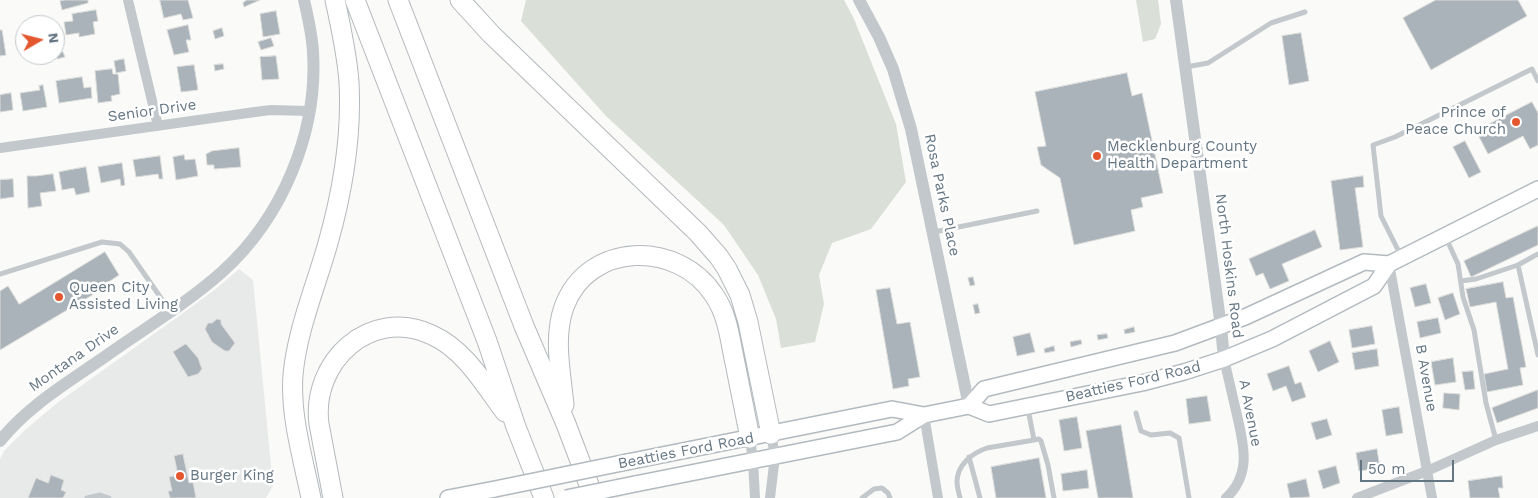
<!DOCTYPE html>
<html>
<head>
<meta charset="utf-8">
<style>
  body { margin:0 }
  #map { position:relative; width:1538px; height:498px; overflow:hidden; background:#fafaf8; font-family:"Work Sans",sans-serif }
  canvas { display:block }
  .north { position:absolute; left:15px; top:15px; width:50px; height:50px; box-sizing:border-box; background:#fff; border:1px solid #c1c8cd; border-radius:50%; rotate:82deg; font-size:14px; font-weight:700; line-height:20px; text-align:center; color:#657683 }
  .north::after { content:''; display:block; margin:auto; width:18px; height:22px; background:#e4572e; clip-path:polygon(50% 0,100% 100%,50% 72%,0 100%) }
  .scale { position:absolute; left:1360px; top:460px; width:94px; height:22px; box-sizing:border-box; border:2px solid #657683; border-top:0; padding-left:6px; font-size:15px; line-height:18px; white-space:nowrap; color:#657683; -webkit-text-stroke:4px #fff; paint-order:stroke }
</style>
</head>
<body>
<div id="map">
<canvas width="1538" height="498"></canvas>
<div class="north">N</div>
<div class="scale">50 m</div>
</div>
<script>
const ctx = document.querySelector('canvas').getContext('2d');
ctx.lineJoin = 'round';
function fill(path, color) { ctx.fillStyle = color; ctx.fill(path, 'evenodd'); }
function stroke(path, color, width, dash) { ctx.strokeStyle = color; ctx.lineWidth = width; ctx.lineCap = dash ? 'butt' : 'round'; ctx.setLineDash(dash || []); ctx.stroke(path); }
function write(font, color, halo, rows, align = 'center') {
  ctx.font = font + ' "Work Sans",sans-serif'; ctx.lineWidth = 5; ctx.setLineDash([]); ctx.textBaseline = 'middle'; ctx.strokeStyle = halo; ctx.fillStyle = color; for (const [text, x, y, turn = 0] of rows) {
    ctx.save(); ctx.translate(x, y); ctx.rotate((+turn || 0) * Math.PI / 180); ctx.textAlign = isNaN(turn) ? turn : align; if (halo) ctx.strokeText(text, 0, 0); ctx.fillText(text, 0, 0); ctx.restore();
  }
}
const built = new Path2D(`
  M 239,269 L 253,280 L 273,486 L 266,498 L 0,498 L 0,459 L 4,451 L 25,430 L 57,403 L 179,316 L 217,288 Z`);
const green = new Path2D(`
  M 526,0 L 844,0 L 854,19 L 896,124 L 906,182 L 871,229 L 832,243 L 819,275 L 824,304 L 815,342 L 781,348 L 776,319 L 758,275 L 724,225 L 606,116 L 521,21 Z
  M 1136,0 L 1158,0 L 1161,24 L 1155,39 L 1143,42 Z`);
const building = new Path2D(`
  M 65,0 L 88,0 L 88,3 L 62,10 L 60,1 Z
  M 160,0 L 188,0 L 193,18 L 183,20 L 181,14 L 164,18 Z
  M 247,0 L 260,0 L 244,7 L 243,3 Z
  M 1436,0 L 1518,0 L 1527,16 L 1431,70 L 1403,18 Z
  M 96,10 L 98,21 L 93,22 L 95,34 L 79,37 L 79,33 L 66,35 L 64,22 L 73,21 L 72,14 Z
  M 276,11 L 280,34 L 263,37 L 260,14 Z
  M 46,18 L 49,24 L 42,25 L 40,19 Z
  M 188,25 L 191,40 L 186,40 L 189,52 L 174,55 L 167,30 Z
  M 222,28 L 224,36 L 215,39 L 213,31 Z
  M 0,30 L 2,30 L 6,55 L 0,56 Z
  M 1301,33 L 1309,81 L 1289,85 L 1282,36 Z
  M 271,38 L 274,46 L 261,50 L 258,42 Z
  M 63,52 L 65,57 L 57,59 L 56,53 Z
  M 276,56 L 279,79 L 262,80 L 260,57 Z
  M 124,59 L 126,71 L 116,73 L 114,61 Z
  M 223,64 L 224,69 L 215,71 L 214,65 Z
  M 194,65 L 198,90 L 181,92 L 177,67 Z
  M 112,69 L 113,74 L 118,74 L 120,94 L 111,96 L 112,101 L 98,103 L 95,71 Z
  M 1127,73 L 1132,96 L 1142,93 L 1163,193 L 1141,198 L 1143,207 L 1131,210 L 1135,231 L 1074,245 L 1060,178 L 1041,165 L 1037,147 L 1046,146 L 1035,92 Z
  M 82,77 L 84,88 L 91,87 L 92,98 L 59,103 L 56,81 Z
  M 43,85 L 47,107 L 23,111 L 20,93 L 40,90 L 39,86 Z
  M 11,93 L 13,110 L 0,112 L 0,95 Z
  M 1532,102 L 1538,113 L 1538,145 L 1530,149 L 1523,136 L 1488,154 L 1476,131 Z
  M 1465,141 L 1481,172 L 1469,178 L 1453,147 Z
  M 239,148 L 241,167 L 214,169 L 214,165 L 207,165 L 206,154 L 212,151 Z
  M 184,155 L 185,160 L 195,159 L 198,176 L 176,180 L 173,157 Z
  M 160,156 L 163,179 L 159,179 L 158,174 L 136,177 L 133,160 Z
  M 122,163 L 125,185 L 121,186 L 120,179 L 101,183 L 98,167 Z
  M 86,167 L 90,192 L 76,195 L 74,188 L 62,190 L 59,172 Z
  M 53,174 L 56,191 L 40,193 L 42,206 L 28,208 L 27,176 L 36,176 Z
  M 1363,176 L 1364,187 L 1355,188 L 1363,247 L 1340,250 L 1331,181 Z
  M 13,179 L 14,197 L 0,199 L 0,180 Z
  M 1538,226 L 1538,245 L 1471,277 L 1464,261 Z
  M 1315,230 L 1322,247 L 1282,264 L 1289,281 L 1270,289 L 1263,273 L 1256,276 L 1249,259 Z
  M 105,252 L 119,275 L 107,283 L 109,285 L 0,350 L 0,291 L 8,286 L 19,304 Z
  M 973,277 L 975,285 L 970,286 L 968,278 Z
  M 1503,282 L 1506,298 L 1513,297 L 1526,367 L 1520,368 L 1523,385 L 1487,392 L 1484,374 L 1508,369 L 1496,302 L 1470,307 L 1466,289 Z
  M 1426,284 L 1431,303 L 1415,307 L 1410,288 Z
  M 890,288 L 897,324 L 910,322 L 920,377 L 908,379 L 909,386 L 893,389 L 876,290 Z
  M 1453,293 L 1460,314 L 1445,320 L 1438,298 Z
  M 978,304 L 980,313 L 975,314 L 973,305 Z
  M 1438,318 L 1441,333 L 1420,338 L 1417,322 Z
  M 217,319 L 221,320 L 221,324 L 235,343 L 229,351 L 225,351 L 212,342 L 205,329 L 208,323 L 212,323 Z
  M 1372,326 L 1375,344 L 1352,348 L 1349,330 Z
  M 1134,327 L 1135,332 L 1125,334 L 1124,330 Z
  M 1030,333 L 1035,352 L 1017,356 L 1013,337 Z
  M 1107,334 L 1108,338 L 1098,340 L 1097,335 Z
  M 1081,340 L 1082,344 L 1071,347 L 1070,342 Z
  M 1330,341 L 1339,362 L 1318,372 L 1309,351 Z
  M 186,344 L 198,358 L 202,369 L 198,374 L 188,377 L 173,352 Z
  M 1054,346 L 1055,351 L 1045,353 L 1044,349 Z
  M 1377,349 L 1379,366 L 1355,370 L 1352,353 Z
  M 1453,358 L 1456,382 L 1435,385 L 1431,362 Z
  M 1289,366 L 1295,384 L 1301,382 L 1306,397 L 1292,402 L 1286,386 L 1273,391 L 1267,374 Z
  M 1473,371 L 1475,389 L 1465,390 L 1462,372 Z
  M 1538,390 L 1538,408 L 1497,423 L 1492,408 Z
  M 1444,393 L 1460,394 L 1459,410 L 1443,408 Z
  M 1207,396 L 1211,421 L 1189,424 L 1186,399 Z
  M 1399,407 L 1403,433 L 1386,436 L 1382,410 Z
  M 1077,417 L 1082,448 L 1064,451 L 1059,420 Z
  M 1327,419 L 1332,435 L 1316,440 L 1311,423 Z
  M 1121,425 L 1133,498 L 1098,498 L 1086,431 Z
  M 1377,449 L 1380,468 L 1359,471 L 1356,453 Z
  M 183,454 L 189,483 L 193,482 L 196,498 L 170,498 L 168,491 L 172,491 L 169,477 L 178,475 L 174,456 Z
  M 1039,458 L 1046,498 L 996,498 L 991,467 Z
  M 1336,466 L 1340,483 L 1323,489 L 1318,471 Z
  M 1087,470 L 1089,488 L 1063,491 L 1061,474 Z
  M 51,475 L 64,480 L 61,490 L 66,492 L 63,498 L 28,498 L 36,478 L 48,483 Z
  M 1502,476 L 1503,488 L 1498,488 L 1500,498 L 1470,498 L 1468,481 Z
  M 1306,479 L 1310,497 L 1290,498 L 1287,484 Z`);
const service = new Path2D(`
  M 1186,67 L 1208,63 L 1271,23 L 1305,12
  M 934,232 L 1037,211
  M 1446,238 L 1458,264 L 1463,297 L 1474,330 L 1486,403 L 1496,440
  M 1538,254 L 1518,265 L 1538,355
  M 1401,256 L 1381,216 L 1373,145 L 1395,137 L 1532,69 L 1538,81
  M 0,274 L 102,242 L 120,244 L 129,252 L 170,311
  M 1461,281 L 1476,279 L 1518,265
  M 1028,409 L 1034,440 L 1039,439 L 1041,441 L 1048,465 L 1054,498
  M 1136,413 L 1141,431 L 1151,435 L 1170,433 L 1179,438 L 1189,498
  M 969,457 L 980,498
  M 87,498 L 100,495 L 109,498
  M 862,498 L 874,489 L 882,488 L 888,493 L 890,498
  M 960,498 C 959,493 957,487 957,482 C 957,465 972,453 987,448 L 1034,440`);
const minor = new Path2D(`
  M 128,0 L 158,126
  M 0,148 L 255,112 L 271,110 L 309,111
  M 1389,264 L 1432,498
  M 1224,359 C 1228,376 1232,394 1236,411 C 1243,442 1253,473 1226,498
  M 924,415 L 938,498
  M 750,438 L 753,461 L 755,498
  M 770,498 L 775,456 L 771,434
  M 1357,498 L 1427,471 L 1496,440 L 1538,426`);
const tertiary = new Path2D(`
  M 859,0 L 879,37 L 893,69 L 911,129 L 969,406
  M 1176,0 L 1221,327 L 1224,359
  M 0,441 C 28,406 67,383 103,358 C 142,330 186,304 222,272 C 282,218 318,133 313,52 C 312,34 308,17 304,0`);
const secondary = new Path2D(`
  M 969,406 L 984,389 L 1175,343 L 1245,317 L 1364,262 L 1389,264
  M 627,462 L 892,409 L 924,415
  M 635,484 L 897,432 L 924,415 L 969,406 L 989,414 L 1142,383 L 1184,372 L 1224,359 L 1272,339 L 1374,286 L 1389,264 L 1538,189
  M 448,498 L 495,489`);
const motorway = new Path2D(`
  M 355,0 L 487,341 L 516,427 L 544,498
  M 398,0 L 524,326 L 566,424 L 594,498
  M 460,0 L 491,34 L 698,233 L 719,257 L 727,269 L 740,295 L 748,322 L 771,434
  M 564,405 C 561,373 553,338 564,307 C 588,241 678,240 714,295 C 728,315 730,340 735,363 C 740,388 745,413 750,438
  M 311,498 C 303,458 290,416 293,375 C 297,330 316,286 328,243 C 343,190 352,137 349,82 C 347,55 341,27 335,0
  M 333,498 L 319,424 C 311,362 370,306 432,335 C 465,350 484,384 505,412`);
const secondaryBridge = new Path2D(`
  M 495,489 L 627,462
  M 566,498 L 635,484`);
const markers = [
  [1516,122,5,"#e4572e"],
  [1097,156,5,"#e4572e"],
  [59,297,5,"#e4572e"],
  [180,476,5,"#e4572e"]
];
const streetNames = [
  ["Senior Drive",152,111,-8],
  ["Rosa Parks Place",942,195,78],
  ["North Hoskins Road",1229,266,83],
  ["Montana Drive",74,358,-35],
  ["B Avenue",1426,378,80],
  ["Beatties Ford Road",1133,382,-13],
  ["A Avenue",1250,413,79],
  ["Beatties Ford Road",686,451,-11]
];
const poiNames = [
  ["Prince of",1506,113,"right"],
  ["Peace Church",1506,130,"right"],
  ["Mecklenburg County",1107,147],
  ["Health Department",1107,164],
  ["Queen City",69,288],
  ["Assisted Living",69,305],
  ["Burger King",190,476]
];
fill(built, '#e8e9e9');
fill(green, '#dadfd7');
fill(building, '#aab3b9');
stroke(building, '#dcdcda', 1);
stroke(secondary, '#b3babf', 18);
stroke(motorway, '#b4b9bd', 21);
stroke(service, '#c3c8cc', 5);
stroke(minor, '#c3c8cc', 10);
stroke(tertiary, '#c3c8cc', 12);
stroke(secondary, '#fff', 15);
stroke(motorway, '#fff', 19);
stroke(secondaryBridge, '#b3babf', 18, []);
stroke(secondaryBridge, '#fff', 15);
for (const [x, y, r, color] of markers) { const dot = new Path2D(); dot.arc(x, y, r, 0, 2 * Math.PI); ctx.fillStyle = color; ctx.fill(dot); stroke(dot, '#fff', 2); }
write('15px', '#657683', '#fff', streetNames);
write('15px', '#657683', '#fff', poiNames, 'left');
</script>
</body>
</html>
